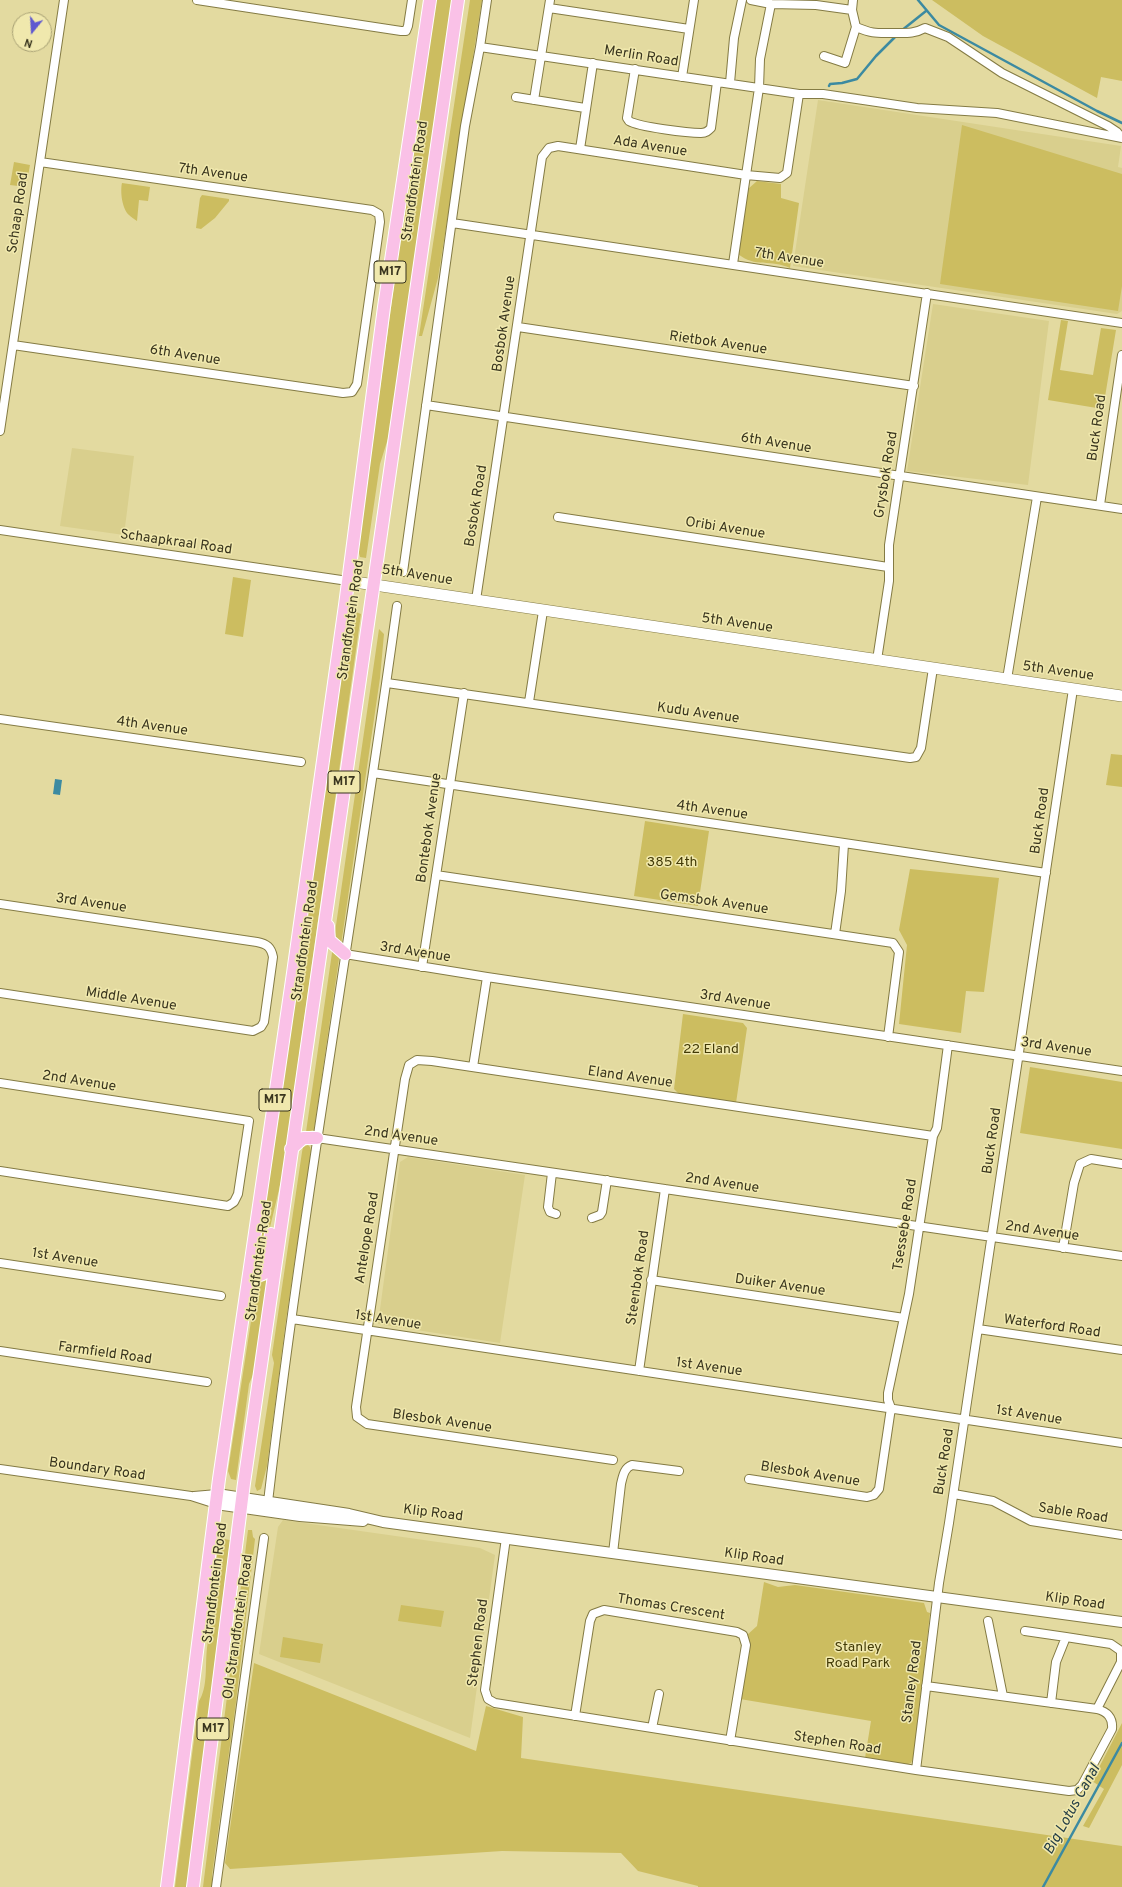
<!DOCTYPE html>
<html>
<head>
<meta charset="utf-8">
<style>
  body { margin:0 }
  #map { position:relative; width:1122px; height:1887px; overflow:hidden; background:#e3daa0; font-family:Overpass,sans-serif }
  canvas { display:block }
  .north { position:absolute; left:12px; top:12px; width:40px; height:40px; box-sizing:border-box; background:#f0e8ad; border:1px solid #a7a074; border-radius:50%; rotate:198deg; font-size:11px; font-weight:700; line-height:16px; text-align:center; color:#39351e }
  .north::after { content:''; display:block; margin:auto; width:14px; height:18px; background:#5e58d0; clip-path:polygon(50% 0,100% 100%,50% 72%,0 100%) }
</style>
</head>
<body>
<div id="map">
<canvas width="1122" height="1887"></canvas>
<div class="north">N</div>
</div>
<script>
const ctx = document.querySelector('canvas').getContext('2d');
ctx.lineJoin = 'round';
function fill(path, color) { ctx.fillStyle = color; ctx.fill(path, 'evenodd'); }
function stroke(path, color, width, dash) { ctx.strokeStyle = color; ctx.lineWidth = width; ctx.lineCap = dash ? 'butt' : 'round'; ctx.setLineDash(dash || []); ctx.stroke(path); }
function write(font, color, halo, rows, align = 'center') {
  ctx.font = font + ' Overpass,sans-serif'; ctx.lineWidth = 3; ctx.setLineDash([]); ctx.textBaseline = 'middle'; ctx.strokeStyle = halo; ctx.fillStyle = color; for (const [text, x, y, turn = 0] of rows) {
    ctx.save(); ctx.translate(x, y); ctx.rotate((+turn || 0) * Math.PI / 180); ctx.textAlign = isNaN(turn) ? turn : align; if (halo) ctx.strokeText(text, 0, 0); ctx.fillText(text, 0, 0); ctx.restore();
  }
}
const built = new Path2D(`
  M 818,100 L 1121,146 L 1118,167 L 1122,168 L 1122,311 L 1117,314 L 793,266 Z
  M 933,304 L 1049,321 L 1028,485 L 907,471 Z
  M 72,448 L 134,456 L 124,535 L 60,526 Z
  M 408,1157 L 525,1175 L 500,1343 L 378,1324 L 400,1162 Z
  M 283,1520 L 480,1548 L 495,1555 L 470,1738 L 259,1654 L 278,1527 Z`);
const green = new Path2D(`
  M 436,0 L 452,0 L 390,432 L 380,464 L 366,558 L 360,557 L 358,550 L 407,190 Z
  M 470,0 L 482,0 L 438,278 L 422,336 L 419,336 Z
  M 932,0 L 1122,0 L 1122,81 L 1101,77 L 1097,98 L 983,36 Z
  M 962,125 L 1122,174 L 1122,286 L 1118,311 L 940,284 Z
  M 14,162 L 30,165 L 26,187 L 10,185 Z
  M 757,181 L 781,184 L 781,198 L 799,203 L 790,268 C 771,259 755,268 738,254 L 748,189 Z
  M 122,183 L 150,187 L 148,201 L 139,200 L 137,221 C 134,219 131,217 129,215 C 122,209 120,191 122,183 Z
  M 202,195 L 229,199 L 229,201 L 215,218 L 201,229 L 196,228 L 200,198 Z
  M 1061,320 L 1068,321 L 1060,370 L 1093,375 L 1101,328 L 1116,330 L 1103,409 L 1048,400 Z
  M 233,577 L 251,580 L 243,637 L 225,634 Z
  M 351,610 L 361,614 L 282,1177 L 261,1265 L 256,1269 Z
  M 379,629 L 384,634 L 380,678 L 314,1130 L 306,1132 Z
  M 1111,754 L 1122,755 L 1122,787 L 1106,785 Z
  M 645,821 L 709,831 L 698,906 L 634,896 Z
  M 910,869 L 999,878 L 984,992 L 966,991 L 961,1033 L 899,1024 L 907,945 L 899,930 Z
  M 683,1014 L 743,1023 L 747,1028 L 736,1103 L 679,1094 L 674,1089 Z
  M 1030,1067 L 1122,1082 L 1122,1149 L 1020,1133 Z
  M 308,1145 L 310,1147 L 311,1151 L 286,1320 L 267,1466 L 261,1489 L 257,1491 L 255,1486 L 274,1363 L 272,1355 L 302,1152 L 303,1147 Z
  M 271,1269 L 255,1370 L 249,1384 L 236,1480 L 231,1479 L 228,1471 L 257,1282 L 263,1281 Z
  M 248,1530 L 252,1530 L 253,1537 L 255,1539 L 236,1702 L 212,1875 L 212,1887 L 203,1887 Z
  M 219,1538 L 230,1540 L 187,1887 L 175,1887 L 199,1701 C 208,1687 205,1665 207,1648 C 208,1639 210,1629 212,1620 L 210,1616 Z
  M 764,1582 L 778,1587 L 795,1585 L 924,1603 L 927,1612 L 930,1613 L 914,1756 L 911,1763 L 905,1765 L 865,1758 L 871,1721 L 740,1699 L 747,1635 L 757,1626 Z
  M 401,1605 L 444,1611 L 441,1627 L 398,1621 Z
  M 283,1637 L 323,1644 L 320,1663 L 280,1657 Z
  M 254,1663 L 476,1751 L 486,1706 L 523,1717 L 521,1758 L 1122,1846 L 1122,1887 L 698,1887 L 698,1886 L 638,1871 L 621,1853 L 502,1851 L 230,1869 L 225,1863 Z
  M 1122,1723 L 1122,1765 L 1089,1828 L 1083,1826 L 1104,1789 L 1092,1781 Z`);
const water = new Path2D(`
  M 55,779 L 62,780 L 60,795 L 53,794 Z`);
const stream = new Path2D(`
  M 918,0 L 939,25 L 1097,111 L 1122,123
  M 901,31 L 926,11
  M 829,86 L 830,84 L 842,83 L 857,79 L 876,56 L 896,36
  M 1043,1887 L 1122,1743`);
const minor = new Path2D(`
  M 197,0 L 401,31 L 406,31 L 408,26 L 412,0
  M 751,0 L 771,4 L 816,5 L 852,10
  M 853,0 L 852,10 L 856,27 C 873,34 876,33 893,33 C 906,33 914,34 925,28 L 948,37 L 1002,73 L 1108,126 L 1117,132 L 1122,138
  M 771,4 L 760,59 L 759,88 L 746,175 L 780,178 L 787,173 L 799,94
  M 549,8 L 689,29
  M 480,47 L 799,94 L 823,94 L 917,108 L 997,113 L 1122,138
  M 824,56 L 845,63 L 856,27
  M 635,69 L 627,118 L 629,121 C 639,127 688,133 701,133 C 706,133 708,131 711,128 L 717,82
  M 682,77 L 694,0
  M 730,83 L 734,38 L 742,0
  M 516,97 L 585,108
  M 534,100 L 550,0
  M 580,149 L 593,63
  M 452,223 L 1122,323
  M 518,327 L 914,386
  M 13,345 L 343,393 L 352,392 L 357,384 L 380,222 L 379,214 L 372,210 L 40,162
  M 426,405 L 1122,509
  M 0,431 L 64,0
  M 1100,505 L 1122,355
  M 558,517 L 888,567
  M 0,530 L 348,581
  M 403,572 L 465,126 L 480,47 L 487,0
  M 476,600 L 542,157 L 549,148 L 558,146 L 746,175 L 733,264
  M 877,660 L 889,581 L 889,545 L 927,293
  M 1007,679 L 1037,497
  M 387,683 L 910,758 L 916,757 L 921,748 L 933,668
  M 529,702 L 543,611
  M 0,719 L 301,762
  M 373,773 L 1046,873
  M 436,875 L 893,943 L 899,952 L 888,1037
  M 0,904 L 257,942 C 267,944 271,947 273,957 L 264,1022 L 261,1027 L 253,1031 L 0,993
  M 835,934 L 841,891 L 844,844
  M 345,954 L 487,977 L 1122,1071
  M 422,967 L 464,693
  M 473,1067 L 487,977
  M 0,1083 L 249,1121 L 238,1194 L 234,1202 L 228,1206 L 0,1171
  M 317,1138 L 1122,1256
  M 552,1173 L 548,1207 L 550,1212 L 556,1214
  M 592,1218 L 600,1215 L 602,1212 L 607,1180
  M 1063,1248 L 1074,1183 L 1080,1164 L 1091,1159 L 1122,1164
  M 0,1263 L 221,1296
  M 651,1280 L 904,1318
  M 292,1319 L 1122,1443
  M 978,1329 L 1122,1350
  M 0,1351 L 207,1382
  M 639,1371 L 665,1189
  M 613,1460 L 367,1424 L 357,1417 L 356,1407 L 405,1079 L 409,1065 L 417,1060 L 432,1061 L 933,1136
  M 0,1469 L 191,1496 L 216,1504
  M 749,1479 L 867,1497 L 874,1495 L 879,1489 L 891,1408 L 888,1400 L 888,1393 L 909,1294 L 933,1136 L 937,1128 L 948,1045
  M 954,1494 L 993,1501 L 1031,1521 L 1122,1535
  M 194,1496 L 217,1494
  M 268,1502 C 303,1202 356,905 397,606
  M 506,1538 L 485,1690 L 488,1699 L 495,1703 L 916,1770 L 1069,1791 L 1077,1790 L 1082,1785 L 1112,1729 C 1113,1718 1108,1712 1097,1709 L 926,1686
  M 613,1553 L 621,1484 C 623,1476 624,1468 632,1465 L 679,1471
  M 988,1621 L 1003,1696
  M 1025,1631 L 1066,1637
  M 1051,1703 L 1056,1662 L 1066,1637 L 1111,1644 L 1121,1651 L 1121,1662 L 1097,1709
  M 575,1716 L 590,1621 L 593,1614 L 604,1610 L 737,1632 L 743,1635 L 746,1645 L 730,1741
  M 652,1728 L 659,1694
  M 916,1770 L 939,1583 L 949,1523 L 1073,689
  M 216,1887 L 264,1538`);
const tertiary = new Path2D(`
  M 217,1494 L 349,1514 L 383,1522 L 1122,1622
  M 216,1504 L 300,1516 L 363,1521`);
const secondary = new Path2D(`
  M 348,581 L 1122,696`);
const primary = new Path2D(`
  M 328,926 L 329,940 L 345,954
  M 291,1149 L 303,1138 L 317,1138
  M 250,1276 L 255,1277 L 263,1274 L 271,1234
  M 167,1887 L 219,1479 L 293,973 L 345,605 L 384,307 L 430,0
  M 193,1887 L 244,1483 L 458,0`);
const shields = [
  [390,272,32],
  [344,782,32],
  [275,1100,32],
  [213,1729,32]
];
const shieldNames = [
  ["M17",390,272],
  ["M17",344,782],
  ["M17",275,1100],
  ["M17",213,1729]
];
const streetNames = [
  ["Merlin Road",641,57,9],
  ["Ada Avenue",650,147,9],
  ["7th Avenue",213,174,8],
  ["Strandfontein Road",416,181,-82],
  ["Schaap Road",19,213,-82],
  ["7th Avenue",789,259,9],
  ["Bosbok Avenue",505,324,-82],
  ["Rietbok Avenue",718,344,8],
  ["6th Avenue",185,356,9],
  ["Buck Road",1098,428,-82],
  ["6th Avenue",776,444,9],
  ["Grysbok Road",887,475,-81],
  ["Bosbok Road",477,506,-81],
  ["Oribi Avenue",725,529,9],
  ["Schaapkraal Road",176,543,8],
  ["5th Avenue",417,576,9],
  ["Strandfontein Road",352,620,-82],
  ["5th Avenue",737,624,8],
  ["5th Avenue",1058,672,8],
  ["Kudu Avenue",698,714,8],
  ["4th Avenue",152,727,8],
  ["4th Avenue",712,811,8],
  ["Buck Road",1041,821,-82],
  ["Bontebok Avenue",430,828,-82],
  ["Gemsbok Avenue",714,903,8],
  ["3rd Avenue",91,904,8],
  ["Strandfontein Road",306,941,-82],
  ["3rd Avenue",415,953,9],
  ["Middle Avenue",131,1000,9],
  ["3rd Avenue",735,1001,9],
  ["3rd Avenue",1056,1048,8],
  ["Eland Avenue",630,1078,8],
  ["2nd Avenue",79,1082,9],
  ["2nd Avenue",401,1137,8],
  ["Buck Road",993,1141,-82],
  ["2nd Avenue",722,1184,8],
  ["Tsessebe Road",906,1225,-81],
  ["2nd Avenue",1042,1232,8],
  ["Antelope Road",368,1238,-81],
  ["1st Avenue",65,1259,9],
  ["Strandfontein Road",260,1261,-82],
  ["Steenbok Road",639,1278,-82],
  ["Duiker Avenue",780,1286,8],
  ["1st Avenue",388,1321,9],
  ["Waterford Road",1052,1327,8],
  ["Farmfield Road",105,1354,8],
  ["1st Avenue",709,1368,8],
  ["1st Avenue",1029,1416,9],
  ["Blesbok Avenue",442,1422,8],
  ["Buck Road",945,1462,-81],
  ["Boundary Road",97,1470,8],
  ["Blesbok Avenue",810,1475,9],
  ["Klip Road",433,1514,7],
  ["Sable Road",1073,1514,9],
  ["Klip Road",754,1558,8],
  ["Strandfontein Road",216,1583,-83],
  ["Klip Road",1075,1602,8],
  ["Thomas Crescent",671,1608,9],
  ["Old Strandfontein Road",239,1627,-82],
  ["Stephen Road",479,1643,-83],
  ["Stanley Road",913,1682,-83],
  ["Stephen Road",837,1744,9]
];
const parkNames = [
  ["385 4th",672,863],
  ["22 Eland",711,1050],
  ["Stanley",858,1648],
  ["Road Park",858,1664]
];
const waterNames = [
  ["Big Lotus Canal",1073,1810,-61]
];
fill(built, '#d9cf8d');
fill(green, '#ccbd60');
fill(water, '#3c8aa1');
stroke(stream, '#3c8aa1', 2.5);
stroke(minor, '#847b44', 10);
stroke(tertiary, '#847b44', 12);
stroke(secondary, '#847b44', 12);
stroke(primary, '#fff', 14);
stroke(minor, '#fff', 8);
stroke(tertiary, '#fff', 10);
stroke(secondary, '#fff', 11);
stroke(primary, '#fac1e7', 12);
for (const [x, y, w] of shields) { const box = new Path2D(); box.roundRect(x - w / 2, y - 11, w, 22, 3); ctx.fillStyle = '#f0e8ad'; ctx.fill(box); stroke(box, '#39351e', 1); }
write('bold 13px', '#39351e', null, shieldNames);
write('14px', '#39351e', '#f0e8ad', streetNames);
write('14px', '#423a06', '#f0e8ad', parkNames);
write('italic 15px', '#253e46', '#f0e8ad', waterNames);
</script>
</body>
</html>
